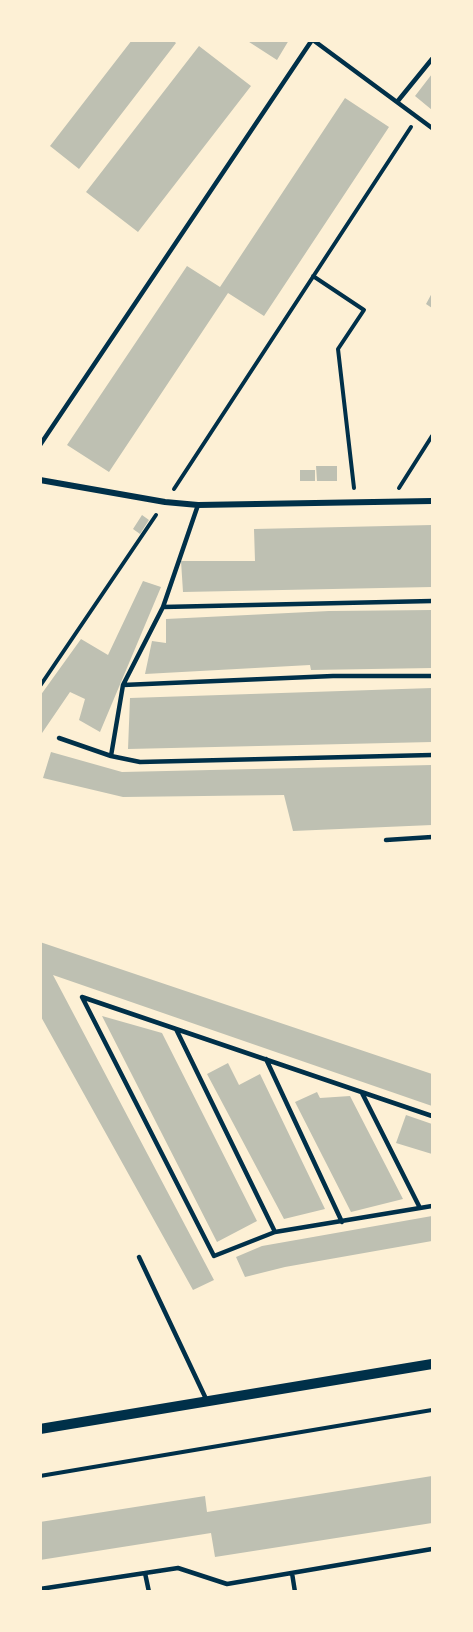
<!DOCTYPE html>
<html>
<head>
<meta charset="utf-8">
<style>
  body { margin:0 }
  #map { position:relative; width:473px; height:1632px; overflow:hidden; background:#fdf0d5; font-family:"Playfair Display",serif }
  canvas { display:block }
  .frame { position:absolute; inset:0; border:42px solid #fdf0d5; pointer-events:none }
</style>
</head>
<body>
<div id="map">
<canvas width="473" height="1632"></canvas>
<div class="frame"></div>
</div>
<script>
const ctx = document.querySelector('canvas').getContext('2d');
ctx.lineJoin = 'round';
function fill(path, color) { ctx.fillStyle = color; ctx.fill(path, 'evenodd'); }
function stroke(path, color, width, dash) { ctx.strokeStyle = color; ctx.lineWidth = width; ctx.lineCap = dash ? 'butt' : 'round'; ctx.setLineDash(dash || []); ctx.stroke(path); }
const building = new Path2D(`
  M 132,40 L 173,40 L 176,43 L 79,169 L 50,146 Z
  M 246,40 L 289,40 L 277,60 Z
  M 199,46 L 251,86 L 138,232 L 86,192 Z
  M 432,74 L 432,110 L 415,96 Z
  M 345,98 L 389,127 L 264,316 L 228,293 L 109,472 L 67,445 L 187,266 L 220,287 Z
  M 432,293 L 432,308 L 426,304 Z
  M 316,466 L 337,466 L 337,481 L 317,481 Z
  M 300,470 L 315,470 L 315,481 L 300,481 Z
  M 142,515 L 149,520 L 140,534 L 133,529 Z
  M 432,525 L 432,587 L 183,592 L 181,561 L 255,561 L 254,529 Z
  M 143,581 L 161,587 L 100,732 L 79,720 L 85,699 L 70,692 L 40,736 L 40,696 L 81,639 L 108,655 Z
  M 432,610 L 432,668 L 311,670 L 310,665 L 145,674 L 152,641 L 166,643 L 166,619 L 329,611 Z
  M 432,688 L 432,742 L 128,749 L 130,698 Z
  M 51,752 L 122,772 L 432,765 L 432,825 L 293,831 L 284,795 L 123,797 L 43,778 Z
  M 40,942 L 432,1074 L 432,1106 L 53,975 L 214,1280 L 193,1290 L 40,1015 Z
  M 102,1016 L 162,1033 L 257,1221 L 217,1242 Z
  M 228,1063 L 239,1085 L 260,1074 L 325,1209 L 284,1219 L 207,1074 Z
  M 317,1092 L 320,1098 L 350,1096 L 403,1199 L 351,1212 L 295,1102 Z
  M 406,1115 L 432,1124 L 432,1154 L 396,1143 Z
  M 432,1216 L 432,1241 L 285,1267 L 245,1277 L 236,1257 L 262,1246 Z
  M 432,1476 L 432,1523 L 215,1557 L 211,1533 L 40,1560 L 40,1522 L 205,1496 L 207,1512 Z`);
const path = new Path2D(`
  M 313,276 L 364,310 L 338,349 L 354,488
  M 399,488 L 432,436
  M 174,489 L 411,127
  M 40,686 L 156,515
  M 40,1476 L 432,1410`);
const service = new Path2D(`
  M 313,40 L 432,128
  M 397,102 L 432,59
  M 40,445 L 312,40
  M 163,607 L 432,601
  M 123,685 L 333,676 L 432,676
  M 59,738 L 111,756 L 140,762 L 432,755
  M 111,756 L 123,685 L 163,607 L 198,505
  M 386,840 L 432,837
  M 176,1029 L 275,1232
  M 266,1059 L 342,1222
  M 362,1093 L 420,1208
  M 432,1116 L 82,997 L 214,1256 L 275,1232 L 432,1206
  M 139,1257 L 207,1401
  M 145,1573 L 149,1592
  M 292,1573 L 295,1592
  M 40,1589 L 178,1568 L 227,1584 L 432,1549`);
const minor = new Path2D(`
  M 40,480 L 165,502 L 198,505 L 432,501`);
const tertiary = new Path2D(`
  M 40,1429 L 432,1364`);
fill(building, '#bec0b2');
stroke(path, '#003049', 4);
stroke(service, '#003049', 4.5);
stroke(minor, '#003049', 6);
stroke(tertiary, '#003049', 10);
</script>
</body>
</html>
